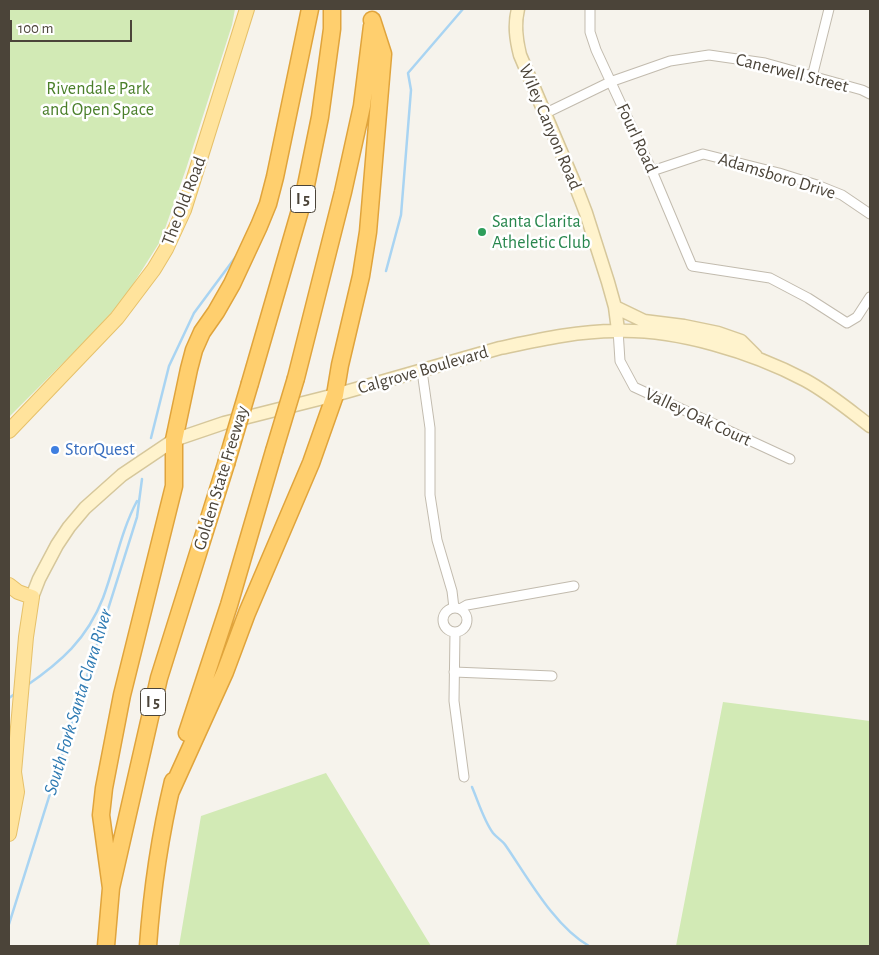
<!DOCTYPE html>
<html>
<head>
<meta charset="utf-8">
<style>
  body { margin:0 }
  #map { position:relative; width:879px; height:955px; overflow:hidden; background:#f6f3ec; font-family:"Alegreya Sans",sans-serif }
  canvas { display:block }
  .frame { position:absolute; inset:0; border:10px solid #4b4439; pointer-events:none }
  .scale { position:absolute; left:10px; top:20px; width:122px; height:22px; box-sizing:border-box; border:2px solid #4b4439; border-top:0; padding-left:6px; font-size:15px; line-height:18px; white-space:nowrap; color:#4b4439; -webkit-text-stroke:4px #fff; paint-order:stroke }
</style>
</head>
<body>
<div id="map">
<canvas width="879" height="955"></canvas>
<div class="frame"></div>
<div class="scale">100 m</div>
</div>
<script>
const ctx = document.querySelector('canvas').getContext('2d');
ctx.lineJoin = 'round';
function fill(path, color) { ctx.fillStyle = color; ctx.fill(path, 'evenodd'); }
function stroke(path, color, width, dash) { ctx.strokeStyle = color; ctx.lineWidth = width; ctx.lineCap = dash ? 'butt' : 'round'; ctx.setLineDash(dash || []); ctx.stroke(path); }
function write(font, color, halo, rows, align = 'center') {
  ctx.font = font + ' "Alegreya Sans",sans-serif'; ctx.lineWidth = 5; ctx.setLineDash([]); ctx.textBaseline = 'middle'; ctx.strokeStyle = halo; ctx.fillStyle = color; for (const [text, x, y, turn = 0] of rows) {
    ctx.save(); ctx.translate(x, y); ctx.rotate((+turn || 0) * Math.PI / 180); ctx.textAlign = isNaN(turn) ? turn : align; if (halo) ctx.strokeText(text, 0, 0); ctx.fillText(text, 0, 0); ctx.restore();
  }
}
const green = new Path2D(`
  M 9,9 L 235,9 L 232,25 L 186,169 L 161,240 L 123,300 L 91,335 L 9,417 Z
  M 723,702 L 870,721 L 870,946 L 676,946 Z
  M 326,773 L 431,946 L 179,946 L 201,816 Z`);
const stream = new Path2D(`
  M 386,271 L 401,215 L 411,90 L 408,73 L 463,9
  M 151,438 L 169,366 L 194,313 L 237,255
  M 26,686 C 61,662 87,639 103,598 C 115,566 121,531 137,501
  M 9,698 L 16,693
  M 472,787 C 478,801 484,821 493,833 C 497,838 503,841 506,846 C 528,878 555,927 589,946
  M 9,924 L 137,517 L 142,479`);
const street = new Path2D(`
  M 590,9 L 590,32 L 596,50 L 652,171 L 692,266 L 770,278 L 808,298 L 847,323 L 857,317 L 870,297
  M 812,77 L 829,9
  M 544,114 L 610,82 L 670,61 L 709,55 L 765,63 L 862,90 L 870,94
  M 652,171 L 703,154 L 779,173 L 817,185 L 842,195 L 870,214
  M 618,330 L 620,361 L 634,387 L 790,459
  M 422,371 L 430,428 L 430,495 L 437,540 L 452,591 L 454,608
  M443 620a12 12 0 1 1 24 0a12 12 0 1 1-24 0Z
  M 460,609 L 467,605 L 574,586
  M 455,632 L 454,701 L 464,777
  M 454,672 L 552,676`);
const secondary = new Path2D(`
  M 518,9 C 514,25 516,39 520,55 L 576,187 L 586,213 L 608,282 L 615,307 L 618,330
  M 615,307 L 644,321 L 684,326 L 718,333 L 741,341 L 756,356
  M 32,597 L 39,579 L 57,545 L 69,527 L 85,508 L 122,475 L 174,440 L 224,423 L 335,395 L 500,348 C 538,340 577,331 616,331 C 677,329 752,352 805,380 C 829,393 849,410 870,426`);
const primary = new Path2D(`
  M 9,431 L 117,318 L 154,269 L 166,249 L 184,210 L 247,9
  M 9,585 L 18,592 L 32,597 L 26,637 L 14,772 L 17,792 L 9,834`);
const highway = new Path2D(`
  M 296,378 L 343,192 L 362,106 L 372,26
  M 250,383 L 303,200 L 320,117 L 332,29 L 332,9
  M 187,733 L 229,605 L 274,451
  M 171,791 L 225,672 L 247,613 L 311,463 L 335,395 L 340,365 L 361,276 L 368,232 L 383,54 L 372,20
  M 111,888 L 101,815 L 104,788 L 122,695 L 174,486 L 174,440 L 189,369 L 194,350 L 202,332 L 216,312 L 232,284 L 259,226 L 268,204 L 275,177 L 310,9
  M 106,946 L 111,888 L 159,678 L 226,464
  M 148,946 C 152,890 160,835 173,781`);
const highwayBridge = new Path2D(`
  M 274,451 L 296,378
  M 226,464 L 250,383`);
const markers = [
  [482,232,5,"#2e9e5b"],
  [55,450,5,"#3f7fe0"]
];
const shields = [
  [303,199,25],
  [153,702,25]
];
const shieldNames = [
  ["I 5",303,199],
  ["I 5",153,702]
];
const streetNames = [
  ["Canerwell Street",792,73,14],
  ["Wiley Canyon Road",550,127,67],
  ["Fourl Road",637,138,65],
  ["Adamsboro Drive",777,176,17],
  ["The Old Road",184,201,-69],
  ["Calgrove Boulevard",423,370,-16],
  ["Valley Oak Court",698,417,25],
  ["Golden State Freeway",221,478,-73]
];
const parkNames = [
  ["Rivendale Park",98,89],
  ["and Open Space",98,110]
];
const leisureNames = [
  ["Santa Clarita",492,222],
  ["Atheletic Club",492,243]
];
const shopNames = [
  ["StorQuest",65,450]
];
const waterNames = [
  ["South Fork Santa Clara River",78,702,-73]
];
fill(green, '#d2eab5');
stroke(stream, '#a9d4f2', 2.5);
stroke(street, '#c2bbae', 11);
stroke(secondary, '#d6c79b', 15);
stroke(primary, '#e6c16a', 16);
stroke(highway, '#e0a43c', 19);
stroke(street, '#fff', 9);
stroke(secondary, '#fff3cd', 12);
stroke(primary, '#ffe39c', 14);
stroke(highway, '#ffcf6e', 16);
stroke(highwayBridge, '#e0a43c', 19, []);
stroke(highwayBridge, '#ffcf6e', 16);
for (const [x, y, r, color] of markers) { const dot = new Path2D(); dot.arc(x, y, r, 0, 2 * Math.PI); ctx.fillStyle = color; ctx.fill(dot); stroke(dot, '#fff', 2); }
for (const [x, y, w] of shields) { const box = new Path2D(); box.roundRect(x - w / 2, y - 13.5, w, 27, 4); ctx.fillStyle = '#fff'; ctx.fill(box); stroke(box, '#4b4439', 1); }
write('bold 16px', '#4b4439', null, shieldNames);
write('18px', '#4b4439', '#fff', streetNames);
write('18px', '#4a7f2a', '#fff', parkNames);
write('18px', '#27864d', '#fff', leisureNames, 'left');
write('18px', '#366cbe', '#fff', shopNames, 'left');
write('italic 19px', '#2e7ab2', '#fff', waterNames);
</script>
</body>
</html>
